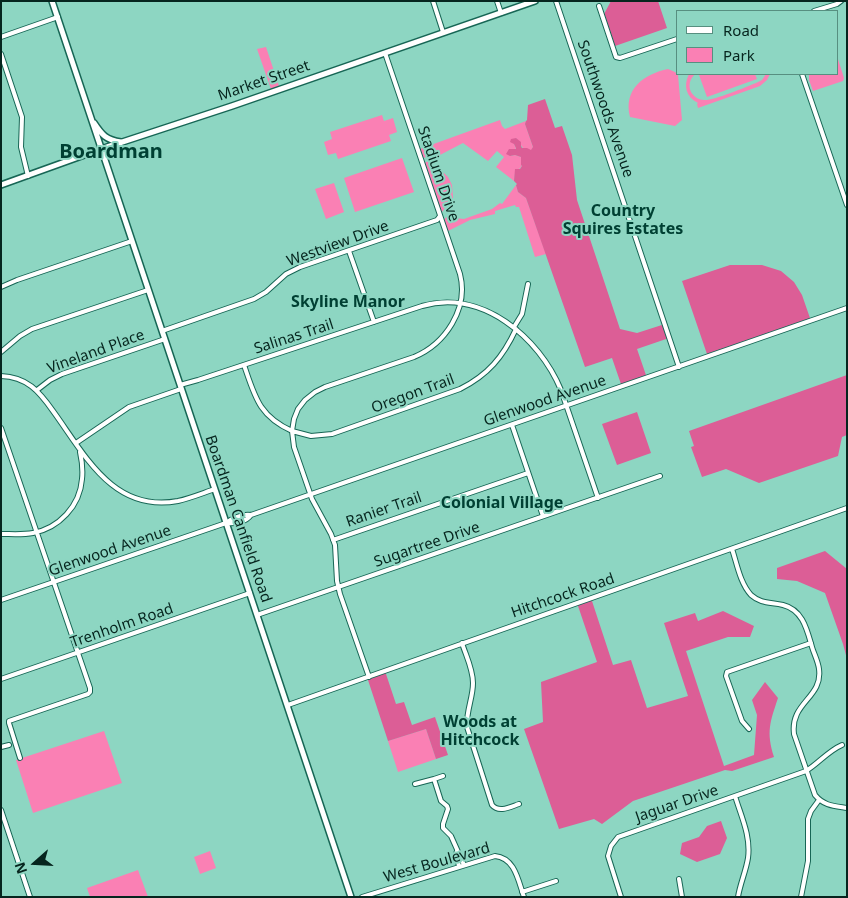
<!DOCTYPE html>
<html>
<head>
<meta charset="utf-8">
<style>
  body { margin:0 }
  #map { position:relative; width:848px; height:898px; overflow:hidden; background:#8dd6c2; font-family:"Noto Sans",sans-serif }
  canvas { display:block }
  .frame { position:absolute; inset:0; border:2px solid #06251e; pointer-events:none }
  .legend { position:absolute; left:676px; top:10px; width:162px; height:65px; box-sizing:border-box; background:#8dd6c2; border:1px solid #578f80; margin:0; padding:6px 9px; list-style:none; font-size:15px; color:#06251e }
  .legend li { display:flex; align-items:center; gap:10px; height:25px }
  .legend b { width:25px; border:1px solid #578f80 }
  .north { position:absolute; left:10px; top:838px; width:50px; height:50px; -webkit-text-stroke:4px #8dd6c2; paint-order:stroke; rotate:251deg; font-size:14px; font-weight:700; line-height:20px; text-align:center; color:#06251e }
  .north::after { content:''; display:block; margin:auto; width:18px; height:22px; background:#06251e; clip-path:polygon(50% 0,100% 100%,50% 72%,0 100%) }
</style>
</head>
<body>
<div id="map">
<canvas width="848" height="898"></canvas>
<div class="frame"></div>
<ul class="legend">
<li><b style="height:6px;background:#fff"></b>Road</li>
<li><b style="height:14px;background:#fa80b4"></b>Park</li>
</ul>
<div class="north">N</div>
</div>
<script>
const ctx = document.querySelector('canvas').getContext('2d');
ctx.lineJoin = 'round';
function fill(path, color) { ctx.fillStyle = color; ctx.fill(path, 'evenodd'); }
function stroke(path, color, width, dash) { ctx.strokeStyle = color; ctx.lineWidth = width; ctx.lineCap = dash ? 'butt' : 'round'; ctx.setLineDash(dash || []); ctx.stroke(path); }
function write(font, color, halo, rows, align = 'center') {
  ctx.font = font + ' "Noto Sans",sans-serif'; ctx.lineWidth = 4; ctx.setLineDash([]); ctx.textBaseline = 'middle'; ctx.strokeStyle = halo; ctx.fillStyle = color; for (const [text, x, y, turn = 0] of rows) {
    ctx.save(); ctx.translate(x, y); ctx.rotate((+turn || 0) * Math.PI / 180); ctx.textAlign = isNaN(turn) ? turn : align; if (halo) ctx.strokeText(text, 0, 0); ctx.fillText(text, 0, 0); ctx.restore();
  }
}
const green = new Path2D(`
  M 266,47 L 280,89 L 272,92 L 257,49 Z
  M 837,56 L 844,78 L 843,81 L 813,91 L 809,80 L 809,74 L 837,74 Z
  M 668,69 L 675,72 L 678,75 L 682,120 L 675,126 L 630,117 C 623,89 644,74 668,69 Z
  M 689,74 L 695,74 C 690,79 688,85 691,92 C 694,97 699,100 704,100 C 713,101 746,87 756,83 L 762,80 L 766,74 L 770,74 L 767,80 L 760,86 L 698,108 L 697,104 L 698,103 C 686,97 683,86 689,74 Z
  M 701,74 L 755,74 L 757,79 L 707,97 L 699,75 Z
  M 382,115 L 384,121 L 393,118 L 397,132 L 389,135 L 391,141 L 338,159 L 336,153 L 328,155 L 324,142 L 332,139 L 330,132 Z
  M 500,120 L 502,126 L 505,129 L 526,121 L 525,124 L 533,147 L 531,151 L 523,148 L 516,138 L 514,144 L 516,148 L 510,156 L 515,155 L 521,157 L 521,165 L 522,166 L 515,173 L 514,181 L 496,167 L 504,157 L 497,151 L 488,161 L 463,143 L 438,156 L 420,158 L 417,150 Z
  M 402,158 L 414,192 L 355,212 L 344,178 Z
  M 428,161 L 440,169 L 448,177 L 452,185 L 453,198 L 442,212 L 439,212 L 423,165 L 426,162 Z
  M 334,183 L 344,212 L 326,219 L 315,189 Z
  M 516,185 L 518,192 L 526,198 L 546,254 L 535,257 L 519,207 L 516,207 L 515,205 L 495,211 L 495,214 L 470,220 L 448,231 L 445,231 L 442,221 L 449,215 L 456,218 L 464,219 L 492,209 L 500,203 L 502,204 Z
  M 426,729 L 436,759 L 398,772 L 388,741 Z
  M 104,731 L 122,783 L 33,813 L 16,760 Z
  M 210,851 L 216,868 L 200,874 L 194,857 Z
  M 138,870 L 148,897 L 90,897 L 87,888 Z`);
const forest = new Path2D(`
  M 611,1 L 658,1 L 667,28 L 615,46 L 604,14 Z
  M 545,99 L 555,128 L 562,126 L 572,155 L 577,200 L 620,329 L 637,333 L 665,324 L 669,338 L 637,349 L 647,378 L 622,387 L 612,358 L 585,367 L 526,198 L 518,192 L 516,185 L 517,184 L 514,181 L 515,169 L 520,169 L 522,166 L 521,165 L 521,157 L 515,155 L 510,156 L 506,154 L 509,149 L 516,149 L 516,148 L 514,144 L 510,142 L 511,139 L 516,138 L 521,142 L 521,146 L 522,148 L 527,148 L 531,150 L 533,147 L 525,124 L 526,121 L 527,120 L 528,105 Z
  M 730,265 L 762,265 L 781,271 L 794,282 L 802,295 L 811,321 L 708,357 L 682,281 Z
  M 847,375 L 847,435 L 842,437 L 838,456 L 759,483 L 726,469 L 702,477 L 691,447 L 694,446 L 689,431 Z
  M 637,412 L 651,453 L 617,465 L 602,424 Z
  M 825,551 L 847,569 L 847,659 L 843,644 L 825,593 L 797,581 L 777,579 L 777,568 Z
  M 591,598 L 613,665 L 631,660 L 647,708 L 688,696 L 664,623 L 695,613 L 698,621 L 723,611 L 754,626 L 750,637 L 728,637 L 686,651 L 724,766 L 754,755 L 757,715 L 752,700 L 765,682 L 778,698 C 770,722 766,732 774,757 L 732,771 L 725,770 L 633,801 L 602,824 L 594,819 L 559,829 L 524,729 L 543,722 L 541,682 L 597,662 L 577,603 Z
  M 385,671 L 396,704 L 404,702 L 412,725 L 435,717 L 448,755 L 436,759 L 426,729 L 388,741 L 367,677 Z
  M 721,821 L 727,838 L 720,854 L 697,862 L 680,854 L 682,843 L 699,837 L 707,826 Z`);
const minor = new Path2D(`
  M 433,1 L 443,32
  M 497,1 L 501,13
  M 556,1 L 679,367
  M 599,6 L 616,57 L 620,58 L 677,39
  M 814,11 L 837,4 L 841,1
  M 1,37 L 58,17
  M 385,53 L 460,274 C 469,309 445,344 414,357 L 325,387 L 315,392 L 305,400 L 298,409 L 294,419 L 292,431 L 311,436 L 332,434 L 460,389 C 488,375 503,357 516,329
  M 1,54 L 22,117 L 21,147 L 28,176
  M 802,74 L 847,205
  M 349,251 L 374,322
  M 1,287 L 17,280 L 132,241
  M 514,327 L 522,314 L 528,284
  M 162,331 L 254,299 L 266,292 L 286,274 L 300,267 L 437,220 L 440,216
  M 1,352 L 20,336 L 32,329 L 148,290
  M 244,365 C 255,397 259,416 292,431 L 294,447 L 312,499 L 331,534 L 335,545 L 337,581 L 340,594 L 369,677
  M 1,376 C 27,377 39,391 53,411 C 85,455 113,513 178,501 C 191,498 203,493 215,489
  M 180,385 L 198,380 L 422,306 C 482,289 539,337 561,390 L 598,498
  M 37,390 L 50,380 L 62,374 L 165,339
  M 512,425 L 543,516
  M 1,428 L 90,688 L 90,692 L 88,694 L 9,721 L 9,723 L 20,758
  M 76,443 L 129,407 L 181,389
  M 226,523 C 235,524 246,522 251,515
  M 1,534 C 11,534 23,535 33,533 C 59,528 80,506 82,479 C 83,470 82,461 80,452
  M 333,540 L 528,473
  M 732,549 C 737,564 740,583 751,595 C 761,604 771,602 783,605 C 803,610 807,630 812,647 C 814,654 818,661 819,669 C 823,698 790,702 794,734 L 815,795 C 824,806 834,806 847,808
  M 1,600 L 226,523 C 233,518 243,514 251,515 L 847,308
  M 257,615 L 660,476
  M 462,643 C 466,656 473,669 473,683 C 473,698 466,711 467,727 L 492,805 C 499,813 510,807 519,804
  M 1,679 L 250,593
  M 288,705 L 847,508
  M 749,729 L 742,721 L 726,676 L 727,672 L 811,643
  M 1,747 L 9,745
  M 434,779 L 443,776
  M 415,784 L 434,779 L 441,801 L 447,806 L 448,809 L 443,824 L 443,828 L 451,836 L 464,865
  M 735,796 C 741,816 751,836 748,858 C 746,871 740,884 738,897
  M 1,810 L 30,897
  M 457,851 L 456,854 L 459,866
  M 679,879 L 682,897
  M 522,892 L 556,881
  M 362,897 L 495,856 C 515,858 518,880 524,897
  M 621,897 L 608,856 L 611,846 L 618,837 L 806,771 C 819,763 828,751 842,745
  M 801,897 L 808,861 L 808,819 L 811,811 L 819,800`);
const major = new Path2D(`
  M 52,1 L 351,897
  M 94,123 C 102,135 106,140 121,142
  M 1,185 L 101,149 L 232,106 L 535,1`);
const streetNames = [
  ["Market Street",264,81,-19],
  ["Southwoods Avenue",605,109,71],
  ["Stadium Drive",438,174,71],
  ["Westview Drive",338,244,-20],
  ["Salinas Trail",294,337,-18],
  ["Vineland Place",96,352,-20],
  ["Oregon Trail",413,394,-20],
  ["Glenwood Avenue",545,401,-19],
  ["Ranier Trail",384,510,-19],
  ["Boardman Canfield Road",238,519,71],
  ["Sugartree Drive",427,545,-19],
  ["Glenwood Avenue",110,551,-19],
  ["Hitchcock Road",563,596,-19],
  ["Trenholm Road",122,626,-19],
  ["Jaguar Drive",677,804,-19],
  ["West Boulevard",437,863,-16]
];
const neighbourhoodNames = [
  ["Country",623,211],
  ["Squires Estates",623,229],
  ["Skyline Manor",348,302],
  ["Colonial Village",502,503],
  ["Woods at",480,722],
  ["Hitchcock",480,740]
];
const districtNames = [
  ["Boardman",111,152]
];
fill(green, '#fa80b4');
fill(forest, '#dc5e96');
stroke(minor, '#176655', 6);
stroke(major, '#176655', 8);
stroke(minor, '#fff', 4);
stroke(major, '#fff', 5);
write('15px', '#06251e', '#8dd6c2', streetNames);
write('bold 16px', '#004033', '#8dd6c2', neighbourhoodNames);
write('bold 20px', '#004033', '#8dd6c2', districtNames);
</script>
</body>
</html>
